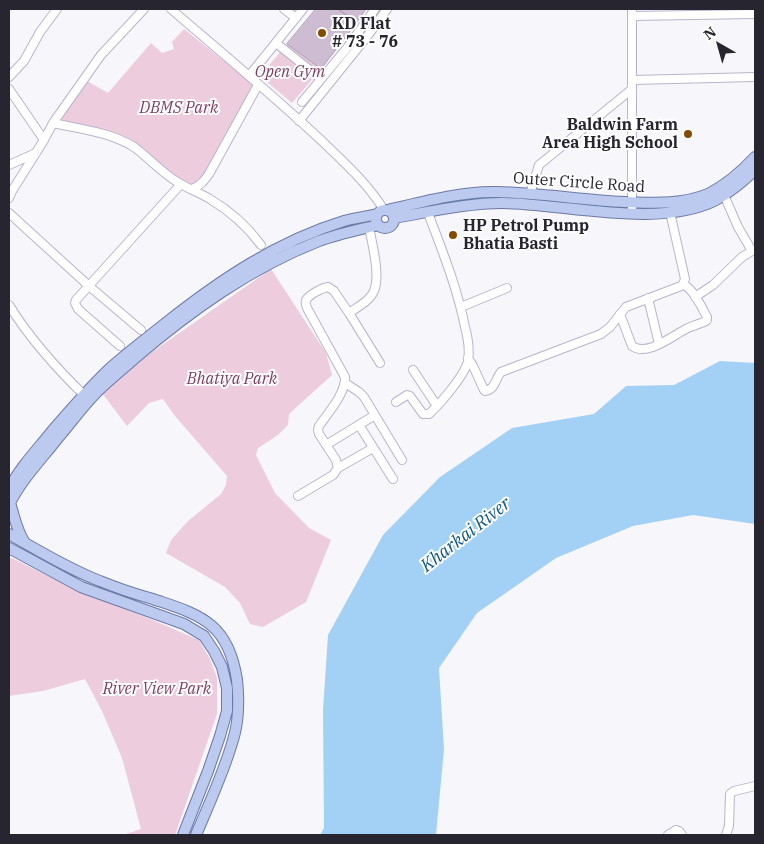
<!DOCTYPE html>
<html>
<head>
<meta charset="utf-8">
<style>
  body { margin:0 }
  #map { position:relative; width:764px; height:844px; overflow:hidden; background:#f7f6fb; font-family:"IBM Plex Serif",serif }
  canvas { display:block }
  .frame { position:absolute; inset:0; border:10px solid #27252f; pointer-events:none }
  .north { position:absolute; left:694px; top:20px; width:50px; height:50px; -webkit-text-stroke:4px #fff; paint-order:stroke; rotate:322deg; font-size:14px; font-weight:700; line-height:20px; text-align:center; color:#27252f }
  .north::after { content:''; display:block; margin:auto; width:18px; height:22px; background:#27252f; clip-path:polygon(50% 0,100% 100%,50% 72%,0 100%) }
</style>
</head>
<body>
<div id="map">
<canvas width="764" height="844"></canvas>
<div class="frame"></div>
<div class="north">N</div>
</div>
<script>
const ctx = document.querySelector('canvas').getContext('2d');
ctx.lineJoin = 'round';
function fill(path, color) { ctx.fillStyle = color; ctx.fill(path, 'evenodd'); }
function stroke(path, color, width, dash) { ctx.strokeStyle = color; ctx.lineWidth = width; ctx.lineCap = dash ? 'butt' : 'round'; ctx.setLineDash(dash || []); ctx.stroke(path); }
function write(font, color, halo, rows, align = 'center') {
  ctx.font = font + ' "IBM Plex Serif",serif'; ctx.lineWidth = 4; ctx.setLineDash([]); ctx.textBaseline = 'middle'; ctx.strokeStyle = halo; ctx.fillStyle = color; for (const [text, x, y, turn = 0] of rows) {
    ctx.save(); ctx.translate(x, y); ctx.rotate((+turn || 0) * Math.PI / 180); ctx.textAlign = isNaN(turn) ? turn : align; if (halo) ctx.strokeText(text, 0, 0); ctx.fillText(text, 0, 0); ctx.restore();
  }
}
const green = new Path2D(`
  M 184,29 L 255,86 L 202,184 L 191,184 L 177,178 L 124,138 L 57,121 L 87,81 L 108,93 L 151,43 L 162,53 L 174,49 L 172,42 Z
  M 287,44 L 321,69 L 292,103 L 260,76 Z
  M 271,269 L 326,353 L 332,375 L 289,414 L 288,425 L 278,435 L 258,448 L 256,455 L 275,493 L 309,528 L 331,540 L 306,602 L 263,627 L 250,624 L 240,603 L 225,587 L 166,553 L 171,540 L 188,521 L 221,494 L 226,485 L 227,476 L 175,416 L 163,399 L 149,403 L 127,426 L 99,389 Z
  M 12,558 L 68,586 L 155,621 L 199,640 L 210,659 L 217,678 L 217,714 L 175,835 L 123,835 L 141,829 L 122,758 L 102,711 L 85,679 L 43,691 L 9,696 L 9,559 Z`);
const water = new Path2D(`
  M 720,361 L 755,363 L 755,524 L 693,515 L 633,526 L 556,558 L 477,613 L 439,668 L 444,749 L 436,835 L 320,835 L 324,828 L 323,710 L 328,635 L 383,535 L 440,477 L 512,428 L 594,414 L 626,386 L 674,385 Z`);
const building = new Path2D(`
  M 316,9 L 338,9 L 357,22 L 321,69 L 287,44 Z
  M 338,9 L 366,9 L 357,22 Z`);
const minor = new Path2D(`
  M 171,9 C 222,53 274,96 323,142 C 346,164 367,183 384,210
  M 284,9 L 296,18
  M 632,9 L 632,214
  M 632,16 L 755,14
  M 276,43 L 321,79
  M 249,76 L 303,9
  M 9,77 L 24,61 L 40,32 L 57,9
  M 633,80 L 755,77
  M 9,89 L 44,140
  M 302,102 L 347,48 L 375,9
  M 299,121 L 369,34 L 387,9
  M 53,123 C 80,129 110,132 134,147 C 149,158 162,173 179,183 C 189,189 200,193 210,199 C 230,211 247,226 261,245
  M 9,165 L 36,153
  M 192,189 C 200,186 204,181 209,174 L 258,85
  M 530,194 L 539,165 L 632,89
  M 9,198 L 12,191 L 44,140 L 53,123 L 101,55 L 144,9
  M 9,213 L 89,286 L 141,330
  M 695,297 L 713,285 L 742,257 L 752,251 L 738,227 L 724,195
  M 648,298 L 659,344
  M 9,305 C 30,339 57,369 86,397
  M 461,307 L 507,288
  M 349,313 L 380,363
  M 620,314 L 632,346 C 647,357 672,336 686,329 C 692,326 698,324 704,322 L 707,320 L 707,317 C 701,306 694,290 683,284
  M 120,346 L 78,309 L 75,303 L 76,300 L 181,184
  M 468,358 L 473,366 L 484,390 L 485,391 C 496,389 495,379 501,372 L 601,334 L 610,327 L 626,307 L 681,286 L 683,284 L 685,279 L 670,212
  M 413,370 L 437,406
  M 345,383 L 359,392 L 364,397 L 402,460
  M 396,402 L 407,395 L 410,396 L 423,414 L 429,414 C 440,404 465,375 468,361 C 470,350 468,338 465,327 C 457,287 442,250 428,213
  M 359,425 L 393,479
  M 326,445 L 375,415
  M 338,468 L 373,448
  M 298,496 L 333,475 L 338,468 L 336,460 L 319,434 L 318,430 L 319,426 C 328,413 346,393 345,377 L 307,308 C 306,305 305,303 306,300 C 310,294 322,288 328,287 L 334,291 L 349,313 C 356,308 366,303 371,296 C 383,282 372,244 369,227
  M 668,835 L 676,830 L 679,831 L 682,835
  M 726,835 L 729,826 L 730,794 L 734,791 L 755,786`);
const major = new Path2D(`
  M 388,210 C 421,202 463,191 497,192 C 540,193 582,200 625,202 C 653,203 681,205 708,194 C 726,185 742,171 755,157
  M376 219a9 9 0 1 1 18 0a9 9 0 1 1-18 0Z
  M 394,218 C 429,212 467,203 503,203 C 566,204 659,229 716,200 C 731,192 743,181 755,170
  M 9,489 C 20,467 37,450 52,431 C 70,410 88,389 108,370 C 127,353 147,338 167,322 C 220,280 278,241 344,221 C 354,218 366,217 377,214
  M 10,503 C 15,518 16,529 25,543
  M 9,505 C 21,480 41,460 58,438 C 71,423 83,406 97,392 C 109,380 122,370 134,359 C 190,311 250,268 319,241 C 338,234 358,230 378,225
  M 9,534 C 38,550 68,569 100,581 C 117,588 135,594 153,599 C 173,606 196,612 212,626 C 227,639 234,660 237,680 C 239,699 239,721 233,740 C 224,772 209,804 196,835
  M 9,548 L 81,587 L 184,624 L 204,636 L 214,651 L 222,667 L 227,688 L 227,711 L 220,736 L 208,771 L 183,835`);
const markers = [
  [322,33,5,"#854b00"],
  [688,134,5,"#854b00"],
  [453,235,5,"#854b00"]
];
const poiNames = [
  ["KD Flat",332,24],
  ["# 73 - 76",332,42],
  ["Baldwin Farm",678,125,"right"],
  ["Area High School",678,143,"right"],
  ["HP Petrol Pump",463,226],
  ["Bhatia Basti",463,244]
];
const parkNames = [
  ["Open Gym",290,72],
  ["DBMS Park",179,108],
  ["Bhatiya Park",232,379],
  ["River View Park",157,689]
];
const streetNames = [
  ["Outer Circle Road",579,183,4]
];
const waterNames = [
  ["Kharkai River",466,535,-38]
];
fill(green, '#edccdd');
fill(water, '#a3d1f5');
fill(building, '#cebdd2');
stroke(building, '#ae9db2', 1);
stroke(minor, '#b9b4cd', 10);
stroke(major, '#6b79a6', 12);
stroke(minor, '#fff', 8);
stroke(major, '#bccaf0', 10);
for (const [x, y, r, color] of markers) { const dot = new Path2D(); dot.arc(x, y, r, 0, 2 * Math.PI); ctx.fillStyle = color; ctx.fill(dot); stroke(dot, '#fff', 2); }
write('bold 16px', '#27252f', '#fff', poiNames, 'left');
write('italic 16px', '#7d3d63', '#fff', parkNames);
write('16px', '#27252f', '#fff', streetNames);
write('italic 18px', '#0c5784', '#fff', waterNames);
</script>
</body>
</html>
